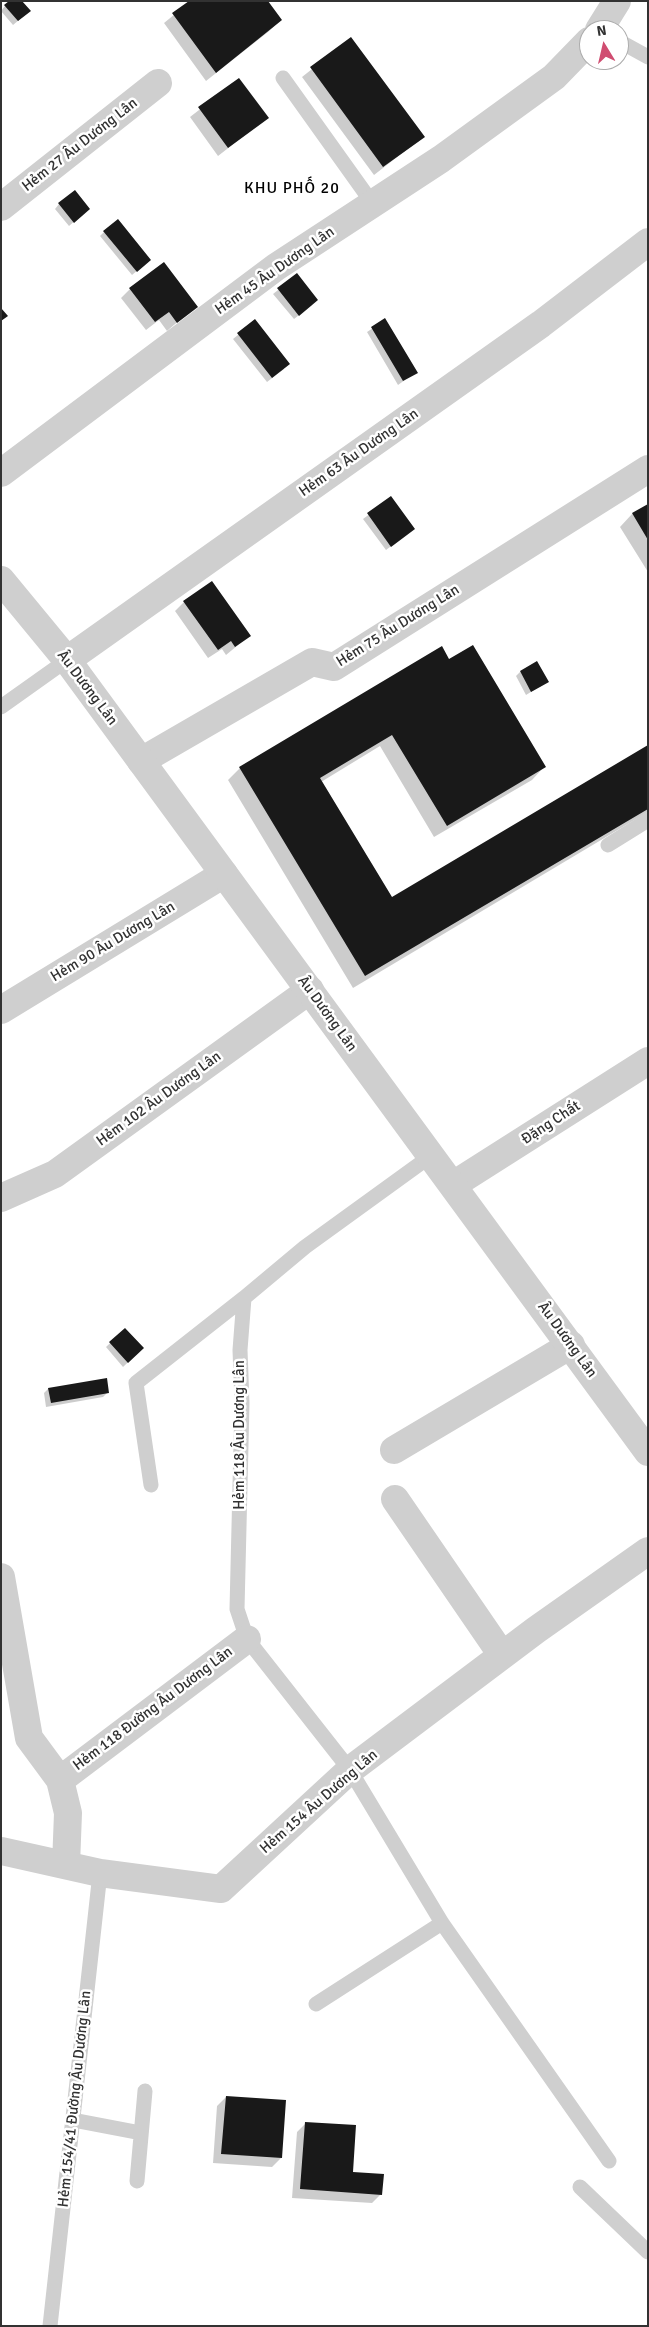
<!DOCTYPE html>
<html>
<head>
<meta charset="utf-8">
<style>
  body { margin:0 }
  #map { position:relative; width:649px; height:2327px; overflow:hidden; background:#fff; font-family:Signika,sans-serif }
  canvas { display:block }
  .frame { position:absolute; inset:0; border:2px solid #323232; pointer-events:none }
  .north { position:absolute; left:579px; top:20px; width:50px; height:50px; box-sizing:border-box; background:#fff; border:1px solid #adadad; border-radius:50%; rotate:351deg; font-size:14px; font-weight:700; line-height:20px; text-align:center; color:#323232 }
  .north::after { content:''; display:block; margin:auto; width:18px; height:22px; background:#d04d71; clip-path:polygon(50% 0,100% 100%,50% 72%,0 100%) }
</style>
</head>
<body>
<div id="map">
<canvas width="649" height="2327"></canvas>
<div class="frame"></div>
<div class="north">N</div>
</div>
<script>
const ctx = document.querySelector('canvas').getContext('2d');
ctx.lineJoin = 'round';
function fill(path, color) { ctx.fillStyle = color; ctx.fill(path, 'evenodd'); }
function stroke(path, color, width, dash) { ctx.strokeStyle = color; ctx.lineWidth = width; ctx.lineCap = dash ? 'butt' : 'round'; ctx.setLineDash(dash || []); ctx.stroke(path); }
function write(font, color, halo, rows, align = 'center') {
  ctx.font = font + ' Signika,sans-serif'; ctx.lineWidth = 5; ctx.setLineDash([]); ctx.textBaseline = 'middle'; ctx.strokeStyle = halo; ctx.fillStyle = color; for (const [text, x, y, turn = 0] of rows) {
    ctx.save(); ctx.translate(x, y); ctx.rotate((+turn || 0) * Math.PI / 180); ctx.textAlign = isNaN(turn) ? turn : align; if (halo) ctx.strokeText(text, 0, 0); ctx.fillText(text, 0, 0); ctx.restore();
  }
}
const shadow = new Path2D(`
  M 191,1 L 281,20 L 268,32 L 206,81 L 164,23 Z
  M 5,6 L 25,15 L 13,25 L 1,11 Z
  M 351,38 L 423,137 L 374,175 L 302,77 Z
  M 239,79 L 267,118 L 218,156 L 190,117 Z
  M 59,204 L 84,213 L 69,226 L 55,209 Z
  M 104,232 L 145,264 L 132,275 L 100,236 Z
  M 297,275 L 312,305 L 294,319 L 273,294 Z
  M 130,289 L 196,306 L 167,331 L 159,320 L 146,330 L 121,298 Z
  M 385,320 L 416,372 L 398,385 L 367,332 Z
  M 255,321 L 284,369 L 267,382 L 233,339 Z
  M 391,498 L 414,529 L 386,550 L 363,519 Z
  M 648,505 L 648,572 L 620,527 L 632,514 Z
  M 184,602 L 249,636 L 226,655 L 222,649 L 208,658 L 175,611 Z
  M 449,660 L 544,767 L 532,780 L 434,837 L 380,746 L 321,782 L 391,899 L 648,747 L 648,812 L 353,988 L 228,780 L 240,768 Z
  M 520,672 L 547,682 L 526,695 L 516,676 Z
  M 125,1329 L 143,1348 L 123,1367 L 106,1347 Z
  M 106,1379 L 108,1392 L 103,1397 L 46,1407 L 44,1393 L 48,1389 Z
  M 226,2097 L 281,2158 L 272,2167 L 213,2163 L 217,2106 Z
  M 306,2123 L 351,2173 L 381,2194 L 372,2203 L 292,2198 L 297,2132 Z`);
const building = new Path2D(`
  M 9,1 L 22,1 L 31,11 L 18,21 L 4,5 Z
  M 189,1 L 268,1 L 282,20 L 216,73 L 172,13 Z
  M 351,37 L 425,137 L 383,167 L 310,67 Z
  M 239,78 L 269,118 L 228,148 L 198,107 Z
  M 75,190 L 90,209 L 74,223 L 58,203 Z
  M 118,219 L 151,260 L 137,272 L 103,231 Z
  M 164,262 L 198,307 L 177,323 L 169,312 L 155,322 L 129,288 Z
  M 297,273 L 318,300 L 299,316 L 277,288 Z
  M 1,308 L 8,316 L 1,321 Z
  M 385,318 L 418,373 L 403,381 L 371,327 Z
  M 255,319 L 290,364 L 272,378 L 237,333 Z
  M 391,496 L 415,529 L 391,547 L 367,513 Z
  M 648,504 L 648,540 L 632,513 Z
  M 212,581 L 251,636 L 235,647 L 231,641 L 218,650 L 183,601 Z
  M 473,645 L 546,767 L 447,826 L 392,735 L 320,778 L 392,897 L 648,745 L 648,809 L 365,976 L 239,767 L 442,646 L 449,659 Z
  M 537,661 L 549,682 L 531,692 L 520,671 Z
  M 125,1328 L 144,1348 L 128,1363 L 109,1342 Z
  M 107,1378 L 109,1393 L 51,1403 L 48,1388 Z
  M 226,2096 L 286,2100 L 282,2158 L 221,2154 Z
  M 305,2122 L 356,2125 L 353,2172 L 384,2174 L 382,2195 L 300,2189 Z`);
const service = new Path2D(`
  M 619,41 L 648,57
  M 283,78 L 373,204
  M 1,707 L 67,660
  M 608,845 L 648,820
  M 432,1155 L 305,1247 L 244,1298 L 240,1350 L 242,1403 L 237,1609 L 247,1639 L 350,1770 L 442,1923 L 609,2161
  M 151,1485 L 136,1383 L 244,1298
  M 316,2004 L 442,1923
  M 73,2120 L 141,2133
  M 137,2181 L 145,2091
  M 580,2187 L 648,2252
  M 50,2326 L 100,1873`);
const minor = new Path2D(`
  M 599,30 L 617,1
  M 1,207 L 158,83
  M 1,473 L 276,267 L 441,159 L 554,77 L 589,41
  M 67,660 L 541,324 L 648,242
  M 141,761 L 312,662 L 334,667 L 648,469
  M 1,1010 L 224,874
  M 453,1185 L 648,1061
  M 1,1198 L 55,1174 L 310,990
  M 394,1450 L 571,1345
  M 395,1499 L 502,1655
  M 1,1577 L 29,1738 L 60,1780 L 68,1813 L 66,1865
  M 60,1780 L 247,1639
  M 1,1851 L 100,1873 L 221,1889 L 350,1770 L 536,1630 L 648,1551`);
const tertiary = new Path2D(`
  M 1,580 L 67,660 L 648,1452`);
const streetNames = [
  ["Hẻm 27 Âu Dương Lân",80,145,-38],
  ["Hẻm 45 Âu Dương Lân",275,271,-35],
  ["Hẻm 63 Âu Dương Lân",359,453,-35],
  ["Hẻm 75 Âu Dương Lân",398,626,-32],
  ["Âu Dương Lân",87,688,53],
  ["Hẻm 90 Âu Dương Lân",113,942,-31],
  ["Âu Dương Lân",327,1014,54],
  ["Hẻm 102 Âu Dương Lân",159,1099,-36],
  ["Đặng Chất",551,1123,-33],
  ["Âu Dương Lân",567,1340,54],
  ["Hẻm 118 Âu Dương Lân",240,1435,-90],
  ["Hẻm 118 Đường Âu Dương Lân",153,1709,-37],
  ["Hẻm 154 Âu Dương Lân",319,1802,-41],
  ["Hẻm 154/41 Đường Âu Dương Lân",75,2099,-84]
];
const neighbourhoodNames = [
  ["KHU PHỐ 20",292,189]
];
fill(shadow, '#0003');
fill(building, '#191919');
stroke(service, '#cfcfcf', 15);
stroke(minor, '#cfcfcf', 28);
stroke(tertiary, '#cfcfcf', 28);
write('15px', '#323232', '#fff', streetNames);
ctx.letterSpacing = '1px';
write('16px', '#000', '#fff', neighbourhoodNames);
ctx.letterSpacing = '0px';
</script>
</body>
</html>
